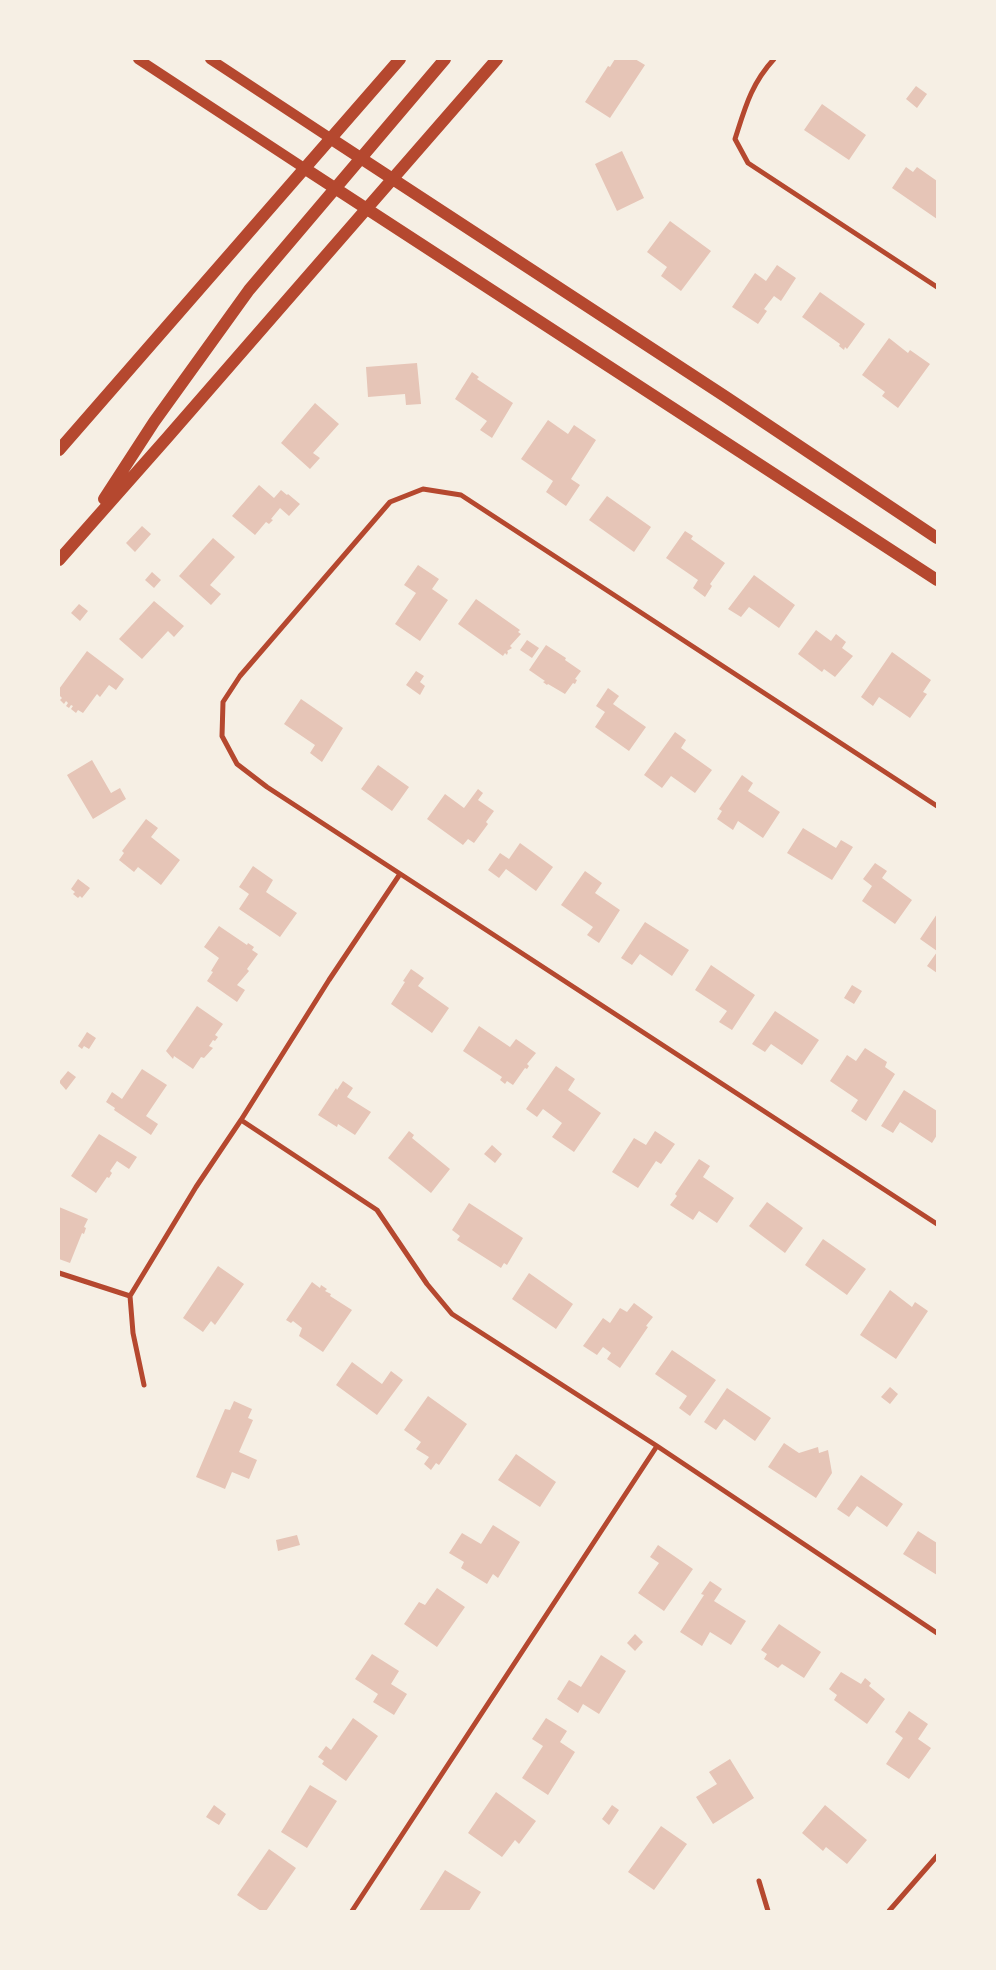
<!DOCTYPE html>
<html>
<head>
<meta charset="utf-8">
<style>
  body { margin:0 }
  #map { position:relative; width:996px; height:1970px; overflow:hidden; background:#f6efe4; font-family:"Alegreya Sans",sans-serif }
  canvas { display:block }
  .frame { position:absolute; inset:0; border:60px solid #f6efe4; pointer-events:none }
</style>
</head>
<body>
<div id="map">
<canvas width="996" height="1970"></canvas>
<div class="frame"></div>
</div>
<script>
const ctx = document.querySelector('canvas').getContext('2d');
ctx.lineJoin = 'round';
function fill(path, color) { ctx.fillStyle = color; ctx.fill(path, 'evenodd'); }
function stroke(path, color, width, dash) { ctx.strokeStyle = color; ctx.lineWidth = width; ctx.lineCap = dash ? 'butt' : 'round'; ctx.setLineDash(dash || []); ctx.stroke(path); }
const building = new Path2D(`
  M 615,59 L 635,59 L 645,65 L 610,118 L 585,102 L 608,66 L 610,67 Z
  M 916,86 L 927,94 L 917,108 L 906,99 Z
  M 822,104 L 866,135 L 849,160 L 804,130 Z
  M 622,151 L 644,198 L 617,211 L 595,164 Z
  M 906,167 L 913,172 L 917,167 L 937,181 L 937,219 L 892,188 Z
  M 670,221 L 711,251 L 681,291 L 661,276 L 667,267 L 647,252 Z
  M 777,265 L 796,278 L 781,301 L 774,296 L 764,309 L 767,311 L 758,324 L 732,307 L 755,273 L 766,281 Z
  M 820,292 L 865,324 L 847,349 L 845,347 L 844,350 L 839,346 L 840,344 L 802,317 Z
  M 889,338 L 908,353 L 910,350 L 930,364 L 898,408 L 882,396 L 885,392 L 862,375 Z
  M 417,363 L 421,404 L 406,405 L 405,394 L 368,397 L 366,367 Z
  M 472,372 L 479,377 L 477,379 L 513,403 L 492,438 L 480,430 L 487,421 L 455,399 Z
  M 315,403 L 339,424 L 313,453 L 320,458 L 310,469 L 281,443 Z
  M 548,420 L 568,434 L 574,425 L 596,440 L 571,479 L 580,485 L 566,506 L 546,492 L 553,481 L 521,459 Z
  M 259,485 L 274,498 L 281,490 L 287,495 L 288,494 L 300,504 L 289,516 L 280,508 L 271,519 L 273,520 L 269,524 L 266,522 L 255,535 L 232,516 Z
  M 607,496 L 651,527 L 634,552 L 589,520 Z
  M 142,526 L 151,534 L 135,552 L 126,543 Z
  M 685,531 L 693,536 L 691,539 L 725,563 L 710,584 L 712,586 L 705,597 L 693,588 L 698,580 L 666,558 Z
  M 213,538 L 235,557 L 210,585 L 221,594 L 211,605 L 179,576 Z
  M 418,565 L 439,579 L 432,589 L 448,600 L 420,641 L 395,624 L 416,593 L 404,585 Z
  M 152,572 L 161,580 L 154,588 L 145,580 Z
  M 754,575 L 795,605 L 779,628 L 749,607 L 741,617 L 728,609 Z
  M 476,599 L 520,630 L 518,632 L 521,634 L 510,646 L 512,648 L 507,651 L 508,652 L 507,655 L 505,653 L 503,656 L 458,624 Z
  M 154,601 L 184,626 L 174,637 L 168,631 L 142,659 L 119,639 Z
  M 79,604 L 88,611 L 80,621 L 71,613 Z
  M 816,630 L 831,641 L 836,634 L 846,642 L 842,648 L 853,656 L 835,677 L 824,669 L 822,672 L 798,654 Z
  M 527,640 L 539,648 L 532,658 L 520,650 Z
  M 546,645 L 566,658 L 565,660 L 581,671 L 575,679 L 577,680 L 575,684 L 573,683 L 565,694 L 548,684 L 547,685 L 543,682 L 545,681 L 529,670 Z
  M 87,651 L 124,679 L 116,690 L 109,685 L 100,697 L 97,694 L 83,713 L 78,710 L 76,713 L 71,709 L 73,706 L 71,705 L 69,708 L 66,706 L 68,703 L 66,701 L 64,704 L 60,700 L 62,698 L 59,695 L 59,689 Z
  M 892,652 L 931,680 L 923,692 L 927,694 L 910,718 L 879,697 L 873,706 L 861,697 Z
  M 416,671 L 424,676 L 420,682 L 425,686 L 420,695 L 406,685 Z
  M 608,688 L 619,696 L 613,704 L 646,727 L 629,751 L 595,727 L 605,712 L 596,706 Z
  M 301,699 L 343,728 L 322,762 L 310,753 L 315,745 L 284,724 Z
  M 675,732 L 686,740 L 681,748 L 712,770 L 695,793 L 671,776 L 662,788 L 644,775 Z
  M 92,760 L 111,793 L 120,788 L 126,799 L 93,819 L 67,775 Z
  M 378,765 L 409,787 L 392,811 L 361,789 Z
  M 742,775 L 753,783 L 748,791 L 780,812 L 763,838 L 738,821 L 733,830 L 717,819 L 722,811 L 719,809 Z
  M 478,789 L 483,793 L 478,800 L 494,811 L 486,822 L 488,824 L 474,843 L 468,839 L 463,845 L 427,819 L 445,794 L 464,808 Z
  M 146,819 L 158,828 L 151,837 L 180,860 L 161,885 L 138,867 L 134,872 L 119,860 L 124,853 L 122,851 Z
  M 803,828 L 836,848 L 841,840 L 853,847 L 832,880 L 787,853 Z
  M 520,843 L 553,867 L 536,891 L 506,869 L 499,878 L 488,870 L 500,853 L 509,859 Z
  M 875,863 L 887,871 L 882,878 L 912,900 L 895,924 L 862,901 L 872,886 L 863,879 Z
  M 253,866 L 273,880 L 266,892 L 297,913 L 280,937 L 239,909 L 249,894 L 239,887 Z
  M 585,871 L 602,883 L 595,893 L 620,910 L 599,943 L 587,935 L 593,927 L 561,905 Z
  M 78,879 L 90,888 L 82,898 L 80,896 L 78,898 L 73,894 L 75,892 L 71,889 Z
  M 937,914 L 937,951 L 920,939 Z
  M 645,922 L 689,950 L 672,976 L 640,954 L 632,965 L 621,958 Z
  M 219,926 L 247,945 L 248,943 L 254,947 L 252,950 L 258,954 L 247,969 L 249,971 L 237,985 L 245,990 L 237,1002 L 207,981 L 213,972 L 211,971 L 219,958 L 204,947 Z
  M 937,952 L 937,973 L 927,966 Z
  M 711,965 L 755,995 L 732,1030 L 719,1022 L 727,1011 L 695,990 Z
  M 411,969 L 424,978 L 418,986 L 449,1008 L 432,1033 L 391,1004 L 405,982 L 403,981 Z
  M 852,985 L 862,991 L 854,1004 L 844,998 Z
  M 197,1006 L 223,1024 L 215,1035 L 218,1037 L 215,1041 L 213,1040 L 209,1046 L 213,1048 L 204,1058 L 201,1057 L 193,1069 L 174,1056 L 173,1059 L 166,1051 Z
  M 775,1011 L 819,1040 L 802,1065 L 771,1044 L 765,1052 L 752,1044 Z
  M 479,1026 L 510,1047 L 516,1039 L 536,1053 L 527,1064 L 529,1066 L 527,1069 L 525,1068 L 513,1085 L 507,1081 L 505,1084 L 500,1080 L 502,1077 L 463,1051 Z
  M 87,1032 L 96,1038 L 89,1049 L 84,1046 L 82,1049 L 78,1046 Z
  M 865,1048 L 887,1062 L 885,1067 L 895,1074 L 866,1121 L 851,1111 L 858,1100 L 830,1081 L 847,1055 L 856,1061 Z
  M 556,1066 L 575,1079 L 568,1090 L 601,1113 L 574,1152 L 552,1137 L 562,1123 L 543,1109 L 537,1117 L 526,1109 Z
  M 142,1069 L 167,1085 L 146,1116 L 158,1124 L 151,1135 L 114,1110 L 115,1108 L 106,1102 L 112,1092 L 122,1099 Z
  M 68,1071 L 76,1077 L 66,1090 L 59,1082 Z
  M 343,1081 L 353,1088 L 347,1097 L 371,1112 L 355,1135 L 338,1124 L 337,1127 L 318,1115 L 336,1088 L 337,1090 Z
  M 904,1090 L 937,1111 L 937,1135 L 932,1143 L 900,1122 L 893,1133 L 881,1126 Z
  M 409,1131 L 414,1135 L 412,1138 L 450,1169 L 431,1193 L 388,1158 Z
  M 655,1131 L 675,1144 L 661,1164 L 656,1161 L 638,1188 L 612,1172 L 634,1138 L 646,1145 Z
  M 99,1134 L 137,1157 L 129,1169 L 117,1161 L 110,1171 L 112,1173 L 109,1178 L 107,1177 L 96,1193 L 71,1176 Z
  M 492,1145 L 502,1154 L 495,1163 L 484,1154 Z
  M 699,1159 L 710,1166 L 703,1177 L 734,1198 L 717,1223 L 699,1211 L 693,1220 L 670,1205 L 677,1196 L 675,1194 Z
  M 767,1202 L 803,1228 L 785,1253 L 749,1226 Z
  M 469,1203 L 523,1238 L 507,1265 L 504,1263 L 501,1268 L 457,1240 L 460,1236 L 452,1230 Z
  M 59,1207 L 88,1219 L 84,1227 L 86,1228 L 84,1234 L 82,1233 L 70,1263 L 59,1259 Z
  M 823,1239 L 866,1269 L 847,1295 L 805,1265 Z
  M 218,1266 L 244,1284 L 215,1325 L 211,1321 L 203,1332 L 183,1318 Z
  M 529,1273 L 573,1304 L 556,1329 L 512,1299 Z
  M 312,1282 L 320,1288 L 321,1285 L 327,1289 L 325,1291 L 331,1294 L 330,1296 L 352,1310 L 323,1352 L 299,1336 L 302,1328 L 293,1321 L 291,1323 L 286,1320 Z
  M 890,1290 L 912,1307 L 915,1302 L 928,1311 L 896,1359 L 860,1335 Z
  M 634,1303 L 653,1317 L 646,1326 L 648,1327 L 620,1368 L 607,1359 L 611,1353 L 603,1347 L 597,1355 L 583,1346 L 603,1318 L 610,1323 L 620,1308 L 627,1312 Z
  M 672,1350 L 716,1380 L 690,1416 L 679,1408 L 687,1396 L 655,1374 Z
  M 352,1362 L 382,1384 L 391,1371 L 403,1380 L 377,1415 L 336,1385 Z
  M 890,1387 L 898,1394 L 890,1404 L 881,1397 Z
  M 727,1388 L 771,1418 L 755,1441 L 724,1419 L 716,1430 L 704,1422 Z
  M 428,1396 L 467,1424 L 439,1465 L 436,1463 L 431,1470 L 424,1464 L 429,1457 L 416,1449 L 421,1442 L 404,1430 Z
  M 234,1401 L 252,1409 L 248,1418 L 253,1420 L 239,1452 L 257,1460 L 249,1479 L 232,1472 L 225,1489 L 196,1477 L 225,1409 L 230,1410 Z
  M 784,1443 L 799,1453 L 818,1447 L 819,1453 L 828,1450 L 832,1473 L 816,1498 L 768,1467 Z
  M 516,1454 L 556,1482 L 540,1507 L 498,1480 Z
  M 861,1475 L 903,1504 L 887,1527 L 857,1506 L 849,1517 L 837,1509 Z
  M 493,1525 L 520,1542 L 498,1578 L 493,1574 L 487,1584 L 461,1568 L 464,1562 L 449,1553 L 462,1533 L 481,1544 Z
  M 918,1531 L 937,1543 L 937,1575 L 903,1554 Z
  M 297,1535 L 300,1545 L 278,1551 L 276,1540 Z
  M 658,1545 L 693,1569 L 664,1611 L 638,1593 L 659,1563 L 650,1557 Z
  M 710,1581 L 722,1589 L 714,1601 L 746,1621 L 731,1645 L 710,1632 L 702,1646 L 680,1632 L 704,1595 L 701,1594 Z
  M 437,1588 L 465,1607 L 437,1647 L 404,1624 L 419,1602 L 425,1605 Z
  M 779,1624 L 821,1652 L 804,1678 L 782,1664 L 778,1668 L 764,1659 L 767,1654 L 761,1650 Z
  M 635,1634 L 643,1642 L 635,1651 L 627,1643 Z
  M 372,1654 L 399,1671 L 391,1684 L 407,1694 L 394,1715 L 373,1702 L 378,1694 L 355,1679 Z
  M 601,1655 L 626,1671 L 599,1714 L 583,1704 L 578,1713 L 557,1699 L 569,1680 L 581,1687 Z
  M 841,1672 L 861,1684 L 865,1678 L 871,1683 L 869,1686 L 885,1699 L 867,1724 L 834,1700 L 837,1695 L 829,1689 Z
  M 909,1711 L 928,1724 L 918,1739 L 931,1748 L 909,1779 L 886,1764 L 903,1738 L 895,1732 Z
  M 353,1718 L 378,1736 L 346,1781 L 322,1764 L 324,1761 L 318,1757 L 326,1746 L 331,1750 Z
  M 546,1718 L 567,1731 L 560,1742 L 575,1752 L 548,1795 L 522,1778 L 543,1746 L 532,1739 Z
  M 730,1759 L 754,1798 L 713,1824 L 696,1797 L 717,1784 L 709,1772 Z
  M 310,1785 L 337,1801 L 307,1848 L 281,1832 Z
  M 496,1792 L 536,1821 L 519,1844 L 515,1840 L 502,1857 L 468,1833 Z
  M 214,1805 L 226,1814 L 219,1825 L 206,1817 Z
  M 612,1805 L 619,1810 L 609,1825 L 602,1819 Z
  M 825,1805 L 867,1840 L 847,1864 L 826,1847 L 823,1851 L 802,1833 Z
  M 661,1826 L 687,1844 L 654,1890 L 628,1872 Z
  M 269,1849 L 296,1868 L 266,1911 L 261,1911 L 237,1895 Z
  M 445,1870 L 481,1892 L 469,1911 L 419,1911 Z`);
const minor = new Path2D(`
  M 774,59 C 751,84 745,108 735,139 L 748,163 L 937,287
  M 937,806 L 461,495 L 423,489 L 390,502 L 240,676 L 223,702 L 222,736 L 237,764 L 267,787 L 937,1224
  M 241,1120 L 377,1210 L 427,1284 L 452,1314 L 657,1446 L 937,1633
  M 59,1273 L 130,1296
  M 144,1385 L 133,1333 L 130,1296 L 196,1187 L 241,1120 L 329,980 L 400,874
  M 759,1881 L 768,1911
  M 352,1911 L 657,1446
  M 889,1911 L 937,1856`);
const secondary = new Path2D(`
  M 138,59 L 304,168
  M 210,59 L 330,138`);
const primary = new Path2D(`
  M 330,138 L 726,397 L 937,538
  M 304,168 L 937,580
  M 59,450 L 400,59
  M 104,499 L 154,422 L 249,290 L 445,59
  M 59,560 L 166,439 L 497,59`);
fill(building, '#e6c5b7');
stroke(minor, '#b5482f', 5);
stroke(secondary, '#b5482f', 10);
stroke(primary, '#b5482f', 12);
</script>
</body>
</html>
